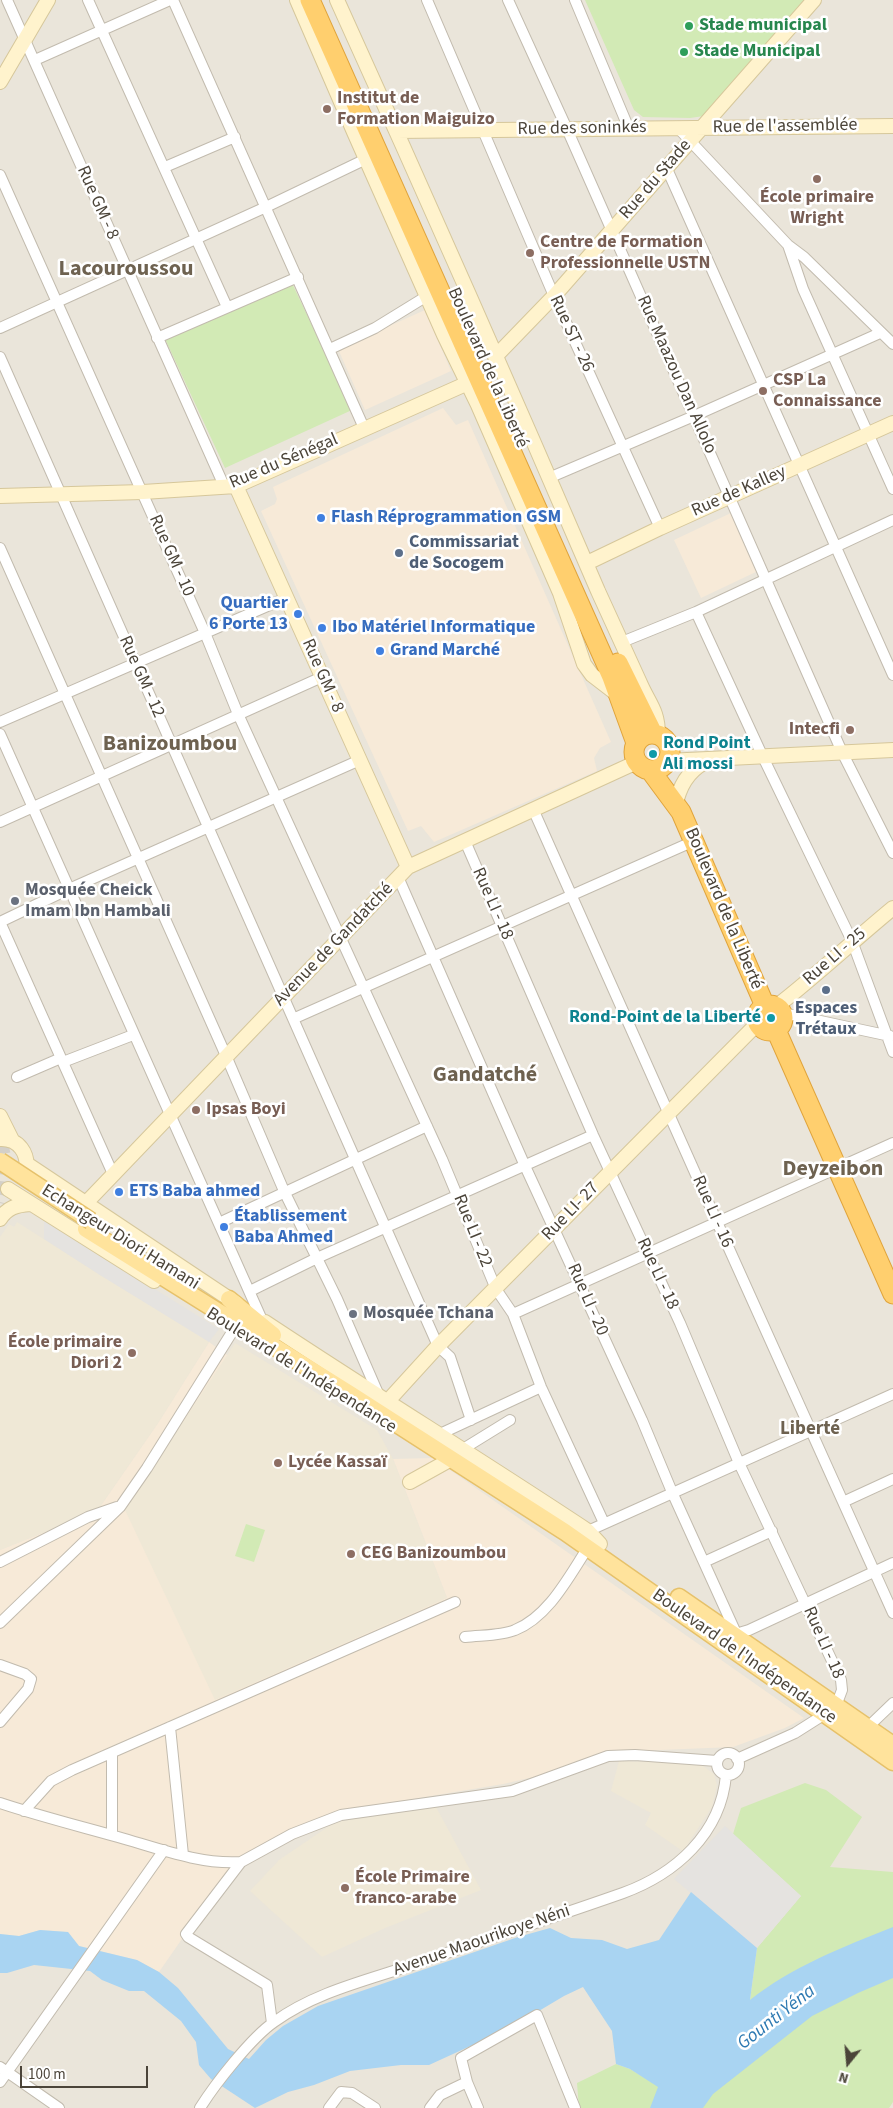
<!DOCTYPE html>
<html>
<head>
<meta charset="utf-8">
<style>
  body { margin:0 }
  #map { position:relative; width:893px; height:2108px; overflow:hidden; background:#f6f3ec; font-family:"Source Sans 3",sans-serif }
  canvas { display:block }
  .north { position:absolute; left:823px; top:2038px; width:50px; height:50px; -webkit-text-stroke:4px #fff; paint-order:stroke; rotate:197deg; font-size:14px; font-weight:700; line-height:20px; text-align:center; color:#4b4439 }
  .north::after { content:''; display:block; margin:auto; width:18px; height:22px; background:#4b4439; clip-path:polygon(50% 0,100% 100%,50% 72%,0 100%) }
  .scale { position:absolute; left:20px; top:2066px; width:128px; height:22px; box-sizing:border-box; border:2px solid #4b4439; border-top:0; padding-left:6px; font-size:15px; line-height:18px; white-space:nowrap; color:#4b4439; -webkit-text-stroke:4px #fff; paint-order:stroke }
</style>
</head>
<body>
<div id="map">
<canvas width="893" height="2108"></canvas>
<div class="north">N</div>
<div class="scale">100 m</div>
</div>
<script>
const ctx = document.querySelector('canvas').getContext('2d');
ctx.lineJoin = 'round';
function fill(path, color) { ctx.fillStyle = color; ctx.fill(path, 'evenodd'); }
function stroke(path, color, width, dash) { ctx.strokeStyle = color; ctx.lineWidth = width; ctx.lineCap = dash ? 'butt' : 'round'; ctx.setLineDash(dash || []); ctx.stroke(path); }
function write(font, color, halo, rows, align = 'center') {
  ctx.font = font + ' "Source Sans 3",sans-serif'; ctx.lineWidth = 5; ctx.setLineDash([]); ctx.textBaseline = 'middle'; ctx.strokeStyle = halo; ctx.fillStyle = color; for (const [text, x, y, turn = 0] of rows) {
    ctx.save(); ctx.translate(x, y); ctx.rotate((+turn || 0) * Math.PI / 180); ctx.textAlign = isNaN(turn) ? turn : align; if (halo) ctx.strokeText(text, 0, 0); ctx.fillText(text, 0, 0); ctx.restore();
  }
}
const residential = new Path2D(`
  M 0,0 L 893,0 L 893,2108 L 0,2108 Z`);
const commercial = new Path2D(`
  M 425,310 L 451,371 L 365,410 L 338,349 Z
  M 443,408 L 456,425 L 468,420 L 611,742 L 600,748 L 594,758 L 597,771 L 434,842 L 421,826 L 408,831 L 261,511 L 275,504 L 277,499 L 273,487 Z
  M 733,512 L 760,570 L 701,598 L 674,540 Z
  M 209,1342 L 227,1355 L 447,1598 L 393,1459 L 433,1458 L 804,1718 L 785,1728 L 733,1747 L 611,1752 L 555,1772 L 503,1784 L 335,1812 L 242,1860 L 216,1890 L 159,1972 L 137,1960 L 79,1946 L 68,1932 L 40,1930 L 19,1936 L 0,1934 L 0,1550 L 97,1511 L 158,1423 Z`);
const education = new Path2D(`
  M 17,1222 L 100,1275 L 208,1340 L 209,1342 L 158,1423 L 97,1511 L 0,1550 L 0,1237 L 9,1224 L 14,1227 Z
  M 235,1343 L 377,1430 L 393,1459 L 447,1598 L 215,1700 L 125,1510 Z
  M 619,1761 L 699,1763 L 714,1774 L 717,1785 L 712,1807 L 684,1850 L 681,1850 L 645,1825 L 651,1813 L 611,1791 Z
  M 436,1807 L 481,1890 L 385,1928 L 322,1957 L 250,1891 L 279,1860 L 335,1822 Z`);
const green = new Path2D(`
  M 585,0 L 804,0 L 704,116 L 690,118 L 643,117 L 634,110 Z
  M 291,281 L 352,410 L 225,468 L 165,339 Z
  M 246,1524 L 265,1530 L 254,1562 L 235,1556 Z
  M 805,1783 L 826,1790 L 862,1817 L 830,1867 L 893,1872 L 893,2102 L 889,2108 L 579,2108 L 577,2083 L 616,2064 L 630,2069 L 658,2086 L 750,2000 L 757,1948 L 801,1896 L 733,1834 L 741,1808 Z`);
const parking = new Path2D(`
  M 44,1220 L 219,1329 L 209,1342 L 100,1275 L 44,1239 Z
  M 725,1826 L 801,1896 L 757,1948 L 674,1879 Z`);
const water = new Path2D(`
  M 691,1892 L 757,1948 L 750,2000 C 793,1966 843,1947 893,1927 L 893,1978 L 858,1993 L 812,2016 L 713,2094 L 703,2108 L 650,2108 L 658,2087 L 630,2069 L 616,2064 L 612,2031 L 583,1987 L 564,1996 L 512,2027 L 429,2065 L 401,2065 L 350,2071 L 314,2085 L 288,2092 L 255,2108 L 211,2079 L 199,2065 L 196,2042 L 181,2021 L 144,1991 L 129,1991 L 102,1980 L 90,1971 L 34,1965 L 7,1973 L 0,1973 L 0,1934 L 19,1936 L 40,1930 L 68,1932 L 79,1946 L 137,1960 L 159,1972 L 178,1988 L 228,2049 L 249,2059 L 266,2040 L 283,2026 L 318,2006 L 518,1937 L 550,1928 L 571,1938 L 602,1940 L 627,1949 L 659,1940 Z`);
const secondaryTunnel = new Path2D(`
  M 0,1140 C 7,1162 6,1180 0,1203`);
const street = new Path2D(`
  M 7,0 L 225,488
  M 88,0 L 227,307
  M 173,0 L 364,428
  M 427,0 L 554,296 L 660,528
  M 508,0 L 567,129 L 842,752 L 893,853
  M 575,0 L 629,129
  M 35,60 L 170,0
  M 678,128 L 788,245 L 804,257 L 893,344
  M 165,167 L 235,137
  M 667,169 L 893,675
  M 0,175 L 205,633 L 238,714 L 442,1159 L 496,1289 L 513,1314 L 541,1387 L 604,1523
  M 788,245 L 803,289 L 893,489
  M 0,328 L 266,207 L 366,159
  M 157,338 L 298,277
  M 330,349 L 375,328 L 427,296
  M 0,357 C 145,687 293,1016 438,1346 L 450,1357 L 471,1420
  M 551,477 L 694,416 L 880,333
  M 0,548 L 227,1058 L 284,1191 L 337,1299 L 380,1398
  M 696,612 L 762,755 L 852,941 L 893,1052
  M 622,642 L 696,612 L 893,520
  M 0,722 L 286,598
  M 0,734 L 262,1320
  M 533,809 L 717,1222 L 893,1613
  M 0,822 L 322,677
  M 465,841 L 593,1135 L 680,1323 L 739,1463 L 841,1680 L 842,1690 L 836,1706
  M 398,877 L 525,1166 L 642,1420 L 672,1492 L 736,1633
  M 0,922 L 69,889 L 360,760
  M 0,922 L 113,1174
  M 783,1013 L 890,1036
  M 295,1018 L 694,841
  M 63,1062 L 133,1035
  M 17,1077 L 61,1058
  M 219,1223 L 427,1126
  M 250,1291 L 317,1258 L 593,1135
  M 513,1314 L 893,1143
  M 440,1434 L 541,1387
  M 463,1449 L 510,1420
  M 843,1502 L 893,1479
  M 588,1531 L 893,1394
  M 0,1562 L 88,1517 L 117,1507
  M 704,1562 L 772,1531
  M 0,1623 L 120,1507 L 147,1468 L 234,1329
  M 732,1633 L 739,1633 L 749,1630 L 893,1563
  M 465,1637 C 481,1635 501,1636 515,1630 C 548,1617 568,1578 587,1549
  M 0,1665 L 25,1674 L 31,1679 L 28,1689 L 0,1722
  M 170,1727 L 183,1855
  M 868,1727 L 893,1703
  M717 1764a11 11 0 1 1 22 0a11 11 0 1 1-22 0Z
  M 737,1759 L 795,1733 L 825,1714
  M 0,1803 C 39,1816 79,1826 118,1837 C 157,1848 201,1865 241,1862
  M 24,1811 L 51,1781 L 72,1770 L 455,1602
  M 112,1835 L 112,1753
  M 272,2023 L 267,1985 L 188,1937 L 186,1934 L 241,1862 L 292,1834 L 341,1815 L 512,1791 L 608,1756 L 635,1755 L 717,1761
  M 0,2067 L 59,2108
  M 0,2082 L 164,1850
  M 200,2108 C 215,2084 251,2038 274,2022 C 317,1991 369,1980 418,1963 C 486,1939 555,1917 623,1893 C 675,1874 721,1834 726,1775
  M 329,2108 L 341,2092 L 352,2093 L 375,2108
  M 430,2108 L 440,2095 L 467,2082
  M 478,2108 L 467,2082 L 461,2058 L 537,2015 L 575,2108`);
const secondary = new Path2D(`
  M 297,0 L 354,132 L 444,335 L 478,405 L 560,593 L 584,664 L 592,675 L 618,695
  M 337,0 C 426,196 513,393 598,591 C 612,621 626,652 640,683 C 649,704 658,710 658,735
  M 0,82 L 48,0
  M 396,131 L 893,126
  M 495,357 L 554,296 L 814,0
  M 236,486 L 408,867
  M 0,496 L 143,492 L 236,486 L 468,383
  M 587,563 L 660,528 L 893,423
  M 667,761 L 893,750
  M 677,799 C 682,781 692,767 710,760
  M 777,1006 C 817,975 854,940 893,908
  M 0,1116 L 12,1140
  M 0,1139 C 19,1138 29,1154 26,1171
  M 27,1164 L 237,1304
  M 8,1189 L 154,1281
  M 85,1204 L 408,867 L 637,762
  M 0,1219 C 7,1208 16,1205 30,1204
  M 265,1322 C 372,1393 481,1460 588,1531 L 600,1544
  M 387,1402 L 438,1346 L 758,1023
  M 410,1482 L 446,1462`);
const primary = new Path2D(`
  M 86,1229 L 350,1394 L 565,1532 L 893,1762
  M 229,1299 L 273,1335
  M 679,1597 L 893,1745`);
const highway = new Path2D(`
  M 310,0 L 612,677 L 636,743
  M 618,663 L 653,734
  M634 752a18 18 0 1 1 36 0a18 18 0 1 1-36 0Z
  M 650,770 L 681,812 L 765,1006
  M757 1018a13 13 0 1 1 26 0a13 13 0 1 1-26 0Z
  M 776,1030 L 893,1294`);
const primaryBridge = new Path2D(`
  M 0,1161 L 91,1221`);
const markers = [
  [689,26,5,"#2e9e5b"],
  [684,52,5,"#2e9e5b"],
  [327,109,5,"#8d6e63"],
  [817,179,5,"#8d6e63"],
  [530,253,5,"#8d6e63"],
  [763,391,5,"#8d6e63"],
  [321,518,5,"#3f7fe0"],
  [399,553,5,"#5c6f8a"],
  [298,614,5,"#3f7fe0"],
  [322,628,5,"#3f7fe0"],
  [380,651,5,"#3f7fe0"],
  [850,730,5,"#8d6e63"],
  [653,754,5,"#0f9aa8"],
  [15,901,5,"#6b7280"],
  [826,990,5,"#5c6f8a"],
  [771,1018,5,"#0f9aa8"],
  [196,1110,5,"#8d6e63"],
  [119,1192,5,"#3f7fe0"],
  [224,1227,5,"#3f7fe0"],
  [353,1314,5,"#6b7280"],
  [132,1353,5,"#8d6e63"],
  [278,1463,5,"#8d6e63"],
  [351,1554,5,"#8d6e63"],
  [345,1888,5,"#8d6e63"]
];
const leisureNames = [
  ["Stade municipal",699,26],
  ["Stade Municipal",694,52]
];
const educationNames = [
  ["Institut de",337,99],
  ["Formation Maiguizo",337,120],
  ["École primaire",817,198,"center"],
  ["Wright",817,219,"center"],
  ["Centre de Formation",540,243],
  ["Professionnelle USTN",540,264],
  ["CSP La",773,381],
  ["Connaissance",773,402],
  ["Intecfi",840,730,"right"],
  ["Ipsas Boyi",206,1110],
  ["École primaire",122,1343,"right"],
  ["Diori 2",122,1364,"right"],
  ["Lycée Kassaï",288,1463],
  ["CEG Banizoumbou",361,1554],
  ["École Primaire",355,1878],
  ["franco-arabe",355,1899]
];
const streetNames = [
  ["Rue de l'assemblée",785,127,-1],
  ["Rue des soninkés",582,129,-1],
  ["Rue du Stade",656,180,-49],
  ["Rue GM - 8",97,203,66],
  ["Rue ST - 26",571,334,65],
  ["Boulevard de la Liberté",487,368,66],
  ["Rue Maazou Dan Allolo",676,375,66],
  ["Rue du Sénégal",284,462,-23],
  ["Rue de Kalley",739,492,-24],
  ["Rue GM - 10",171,556,66],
  ["Rue GM - 8",322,676,66],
  ["Rue GM - 12",141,677,66],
  ["Rue LI - 18",492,904,66],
  ["Boulevard de la Liberté",723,909,67],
  ["Avenue de Gandatché",334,945,-46],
  ["Rue LI - 25",835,957,-41],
  ["Rue LI- 27",571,1212,-46],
  ["Rue LI - 16",712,1212,66],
  ["Rue LI - 22",472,1231,68],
  ["Echangeur Diori Hamani",120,1238,32],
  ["Rue LI - 18",657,1274,65],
  ["Rue LI - 20",587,1300,66],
  ["Boulevard de l'Indépendance",301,1371,32],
  ["Rue LI - 18",823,1643,66],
  ["Boulevard de l'Indépendance",744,1657,35],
  ["Avenue Maourikoye Néni",482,1941,-19]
];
const shopNames = [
  ["Flash Réprogrammation GSM",331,518],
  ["Quartier",288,604,"right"],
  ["6 Porte 13",288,625,"right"],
  ["Ibo Matériel Informatique",332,628],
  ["Grand Marché",390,651],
  ["ETS Baba ahmed",129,1192],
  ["Établissement",234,1217],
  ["Baba Ahmed",234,1238]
];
const serviceNames = [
  ["Commissariat",409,543],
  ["de Socogem",409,564],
  ["Espaces",826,1009,"center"],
  ["Trétaux",826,1030,"center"]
];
const cultureNames = [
  ["Rond Point",663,744],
  ["Ali mossi",663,765],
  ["Rond-Point de la Liberté",761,1018,"right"]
];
const worshipNames = [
  ["Mosquée Cheick",25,891],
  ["Imam Ibn Hambali",25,912],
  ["Mosquée Tchana",363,1314]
];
const neighbourhoodNames = [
  ["Liberté",810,1430]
];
const waterNames = [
  ["Gounti Yéna",777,2018,-38]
];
const districtNames = [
  ["Lacouroussou",126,270],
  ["Banizoumbou",170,745],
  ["Gandatché",485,1076],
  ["Deyzeibon",833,1170]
];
fill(residential, '#eae5da');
fill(commercial, '#f7ead8');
fill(education, '#efe8d6');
fill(green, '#d2eab5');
fill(parking, '#e5e3e0');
fill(water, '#a9d4f2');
stroke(secondaryTunnel, '#d4d0c8', 14, [14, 7]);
stroke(street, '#c2bbae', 12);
stroke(secondary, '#d6c79b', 16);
stroke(primary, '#e6c16a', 19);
stroke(highway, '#e0a43c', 21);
stroke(street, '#fff', 10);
stroke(secondary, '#fff3cd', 14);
stroke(primary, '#ffe39c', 16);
stroke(highway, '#ffcf6e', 19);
stroke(primaryBridge, '#e6c16a', 19, []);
stroke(primaryBridge, '#ffe39c', 16);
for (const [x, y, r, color] of markers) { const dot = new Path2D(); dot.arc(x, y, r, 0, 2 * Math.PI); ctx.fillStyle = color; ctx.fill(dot); stroke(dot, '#fff', 2); }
write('bold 18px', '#27864d', '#fff', leisureNames, 'left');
write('bold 18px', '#785e54', '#fff', educationNames, 'left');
write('18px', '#4b4439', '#fff', streetNames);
write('bold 18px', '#366cbe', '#fff', shopNames, 'left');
write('bold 18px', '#4e5e75', '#fff', serviceNames, 'left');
write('bold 18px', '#0d838f', '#fff', cultureNames, 'left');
write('bold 18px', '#5b616d', '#fff', worshipNames, 'left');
write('bold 19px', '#6e6250', '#fff', neighbourhoodNames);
write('italic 19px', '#2e7ab2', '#fff', waterNames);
write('bold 22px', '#6e6250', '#fff', districtNames);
</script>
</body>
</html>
